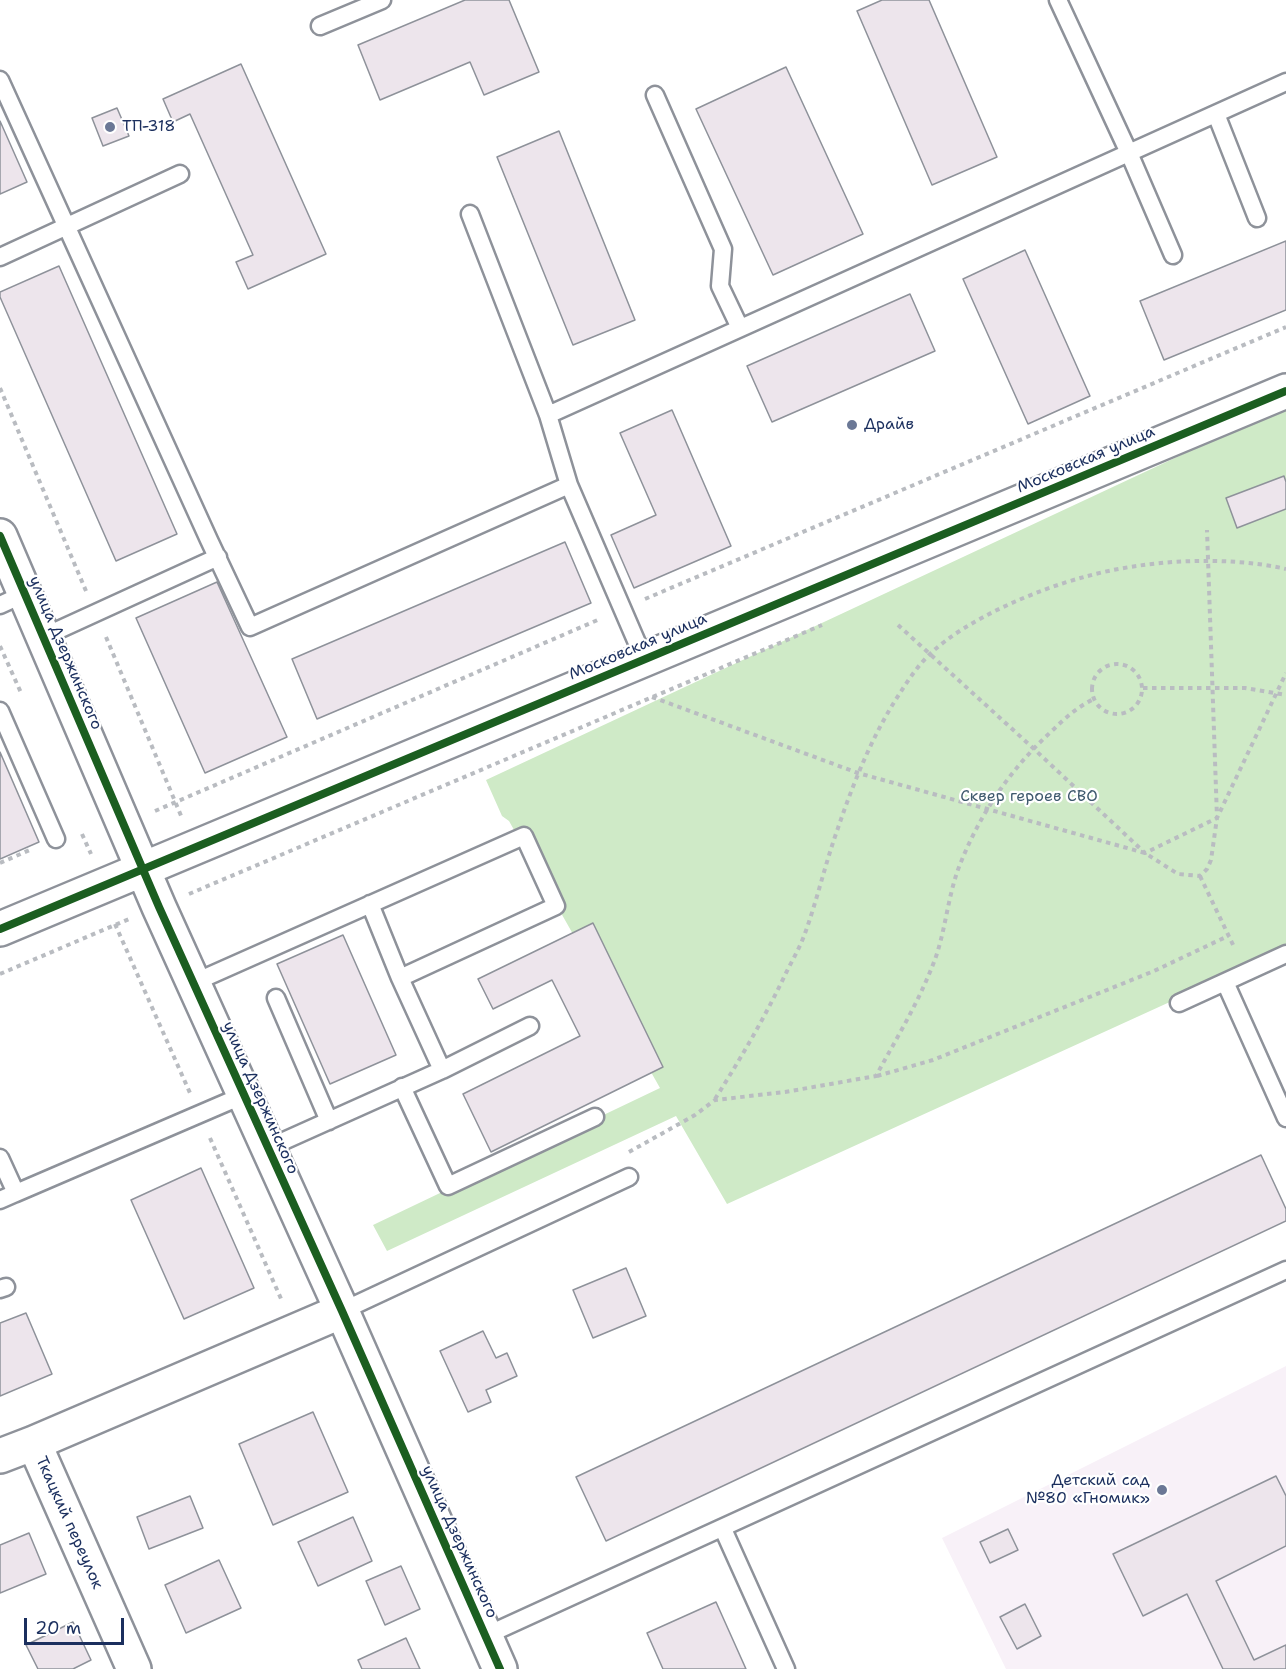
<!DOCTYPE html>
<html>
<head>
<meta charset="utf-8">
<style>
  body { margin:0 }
  #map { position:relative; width:1286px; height:1669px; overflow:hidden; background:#fff; font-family:"Shantell Sans",sans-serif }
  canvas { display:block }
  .scale { position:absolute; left:24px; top:1618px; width:100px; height:27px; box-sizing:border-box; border:3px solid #1b2f5e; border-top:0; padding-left:8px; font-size:18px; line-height:21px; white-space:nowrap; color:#1b2f5e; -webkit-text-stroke:4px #fff; paint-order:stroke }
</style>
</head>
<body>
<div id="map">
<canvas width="1286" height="1669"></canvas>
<div class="scale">20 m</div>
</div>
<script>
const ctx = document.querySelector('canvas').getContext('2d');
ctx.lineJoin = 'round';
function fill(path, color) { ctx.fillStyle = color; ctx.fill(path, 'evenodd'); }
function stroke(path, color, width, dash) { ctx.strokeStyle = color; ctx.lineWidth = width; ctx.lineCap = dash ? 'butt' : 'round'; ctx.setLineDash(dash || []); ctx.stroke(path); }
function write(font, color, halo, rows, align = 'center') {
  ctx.font = font + ' "Shantell Sans",sans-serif'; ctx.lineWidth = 4.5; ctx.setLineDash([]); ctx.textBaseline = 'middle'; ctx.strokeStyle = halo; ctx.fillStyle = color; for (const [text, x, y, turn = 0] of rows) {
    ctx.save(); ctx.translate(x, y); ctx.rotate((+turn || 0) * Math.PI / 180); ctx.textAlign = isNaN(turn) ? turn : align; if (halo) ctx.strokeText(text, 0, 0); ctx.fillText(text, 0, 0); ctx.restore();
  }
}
const built = new Path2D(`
  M 1286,1366 L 1286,1669 L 1006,1669 L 942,1538 Z`);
const green = new Path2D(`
  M 1286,406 L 1286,949 L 727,1204 L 676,1116 L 387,1251 L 373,1225 L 660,1088 L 509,821 L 502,816 L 486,780 Z`);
const building = new Path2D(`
  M 465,0 L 509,0 L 539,72 L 484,95 L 470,62 L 380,100 L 358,45 Z
  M 882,0 L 929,0 L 997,157 L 932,185 L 857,11 Z
  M 241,64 L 326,254 L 248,289 L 236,262 L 253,255 L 190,114 L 173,122 L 163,99 Z
  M 786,67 L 863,234 L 773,275 L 696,109 Z
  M 117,108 L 129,136 L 103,146 L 92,118 Z
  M 0,121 L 27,182 L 0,194 Z
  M 559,131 L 635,320 L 573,345 L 497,157 Z
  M 1286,241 L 1286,310 L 1164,360 L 1140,301 Z
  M 1025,250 L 1090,396 L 1028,424 L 963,279 Z
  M 59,266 L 177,534 L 116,561 L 0,297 L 0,292 Z
  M 910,294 L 935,351 L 772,422 L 747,366 Z
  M 672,410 L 731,546 L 634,588 L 611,535 L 656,515 L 620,433 Z
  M 1284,476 L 1286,482 L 1286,509 L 1237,528 L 1226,498 Z
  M 565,542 L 591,603 L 317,719 L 292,659 Z
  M 217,582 L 287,737 L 205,773 L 136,618 Z
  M 0,752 L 39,842 L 0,859 Z
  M 593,923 L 663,1067 L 491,1152 L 463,1094 L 580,1036 L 552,980 L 493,1009 L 478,979 Z
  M 343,935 L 396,1055 L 330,1084 L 277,964 Z
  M 1261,1155 L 1286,1209 L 1286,1221 L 606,1541 L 576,1477 Z
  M 201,1168 L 254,1288 L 184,1319 L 131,1200 Z
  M 626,1268 L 646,1316 L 593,1338 L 573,1290 Z
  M 26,1313 L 52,1374 L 0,1396 L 0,1323 Z
  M 483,1331 L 496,1358 L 507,1353 L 517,1376 L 486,1390 L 491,1402 L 468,1412 L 440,1351 Z
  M 313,1412 L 348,1492 L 273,1525 L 239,1444 Z
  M 1276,1476 L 1286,1496 L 1286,1546 L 1216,1581 L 1254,1660 L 1286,1645 L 1286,1669 L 1223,1669 L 1187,1594 L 1143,1616 L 1113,1554 Z
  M 190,1496 L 203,1528 L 149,1549 L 137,1517 Z
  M 353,1517 L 372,1561 L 318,1586 L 298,1542 Z
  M 1008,1529 L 1018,1550 L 990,1563 L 980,1542 Z
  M 29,1533 L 46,1574 L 0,1593 L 0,1545 Z
  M 219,1560 L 241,1608 L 186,1633 L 165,1585 Z
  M 401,1566 L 420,1609 L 385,1625 L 366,1581 Z
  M 716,1602 L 746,1669 L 663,1669 L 647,1633 Z
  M 1025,1604 L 1041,1636 L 1017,1649 L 1000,1617 Z
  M 73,1622 L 91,1660 L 73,1669 L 38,1669 L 26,1645 Z
  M 406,1638 L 420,1669 L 362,1669 L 358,1660 Z`);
const path = new Path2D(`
  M 0,388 L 86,591
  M 645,599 L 1286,327
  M 898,625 L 1033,748 L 1145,853 L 1217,818 L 1207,530
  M 106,637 L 182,818
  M 0,646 L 22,695
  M1092 689a25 25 0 1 1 50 0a25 25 0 1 1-50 0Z
  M 1143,688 L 1245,688 L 1286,695
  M 652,697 L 858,773 L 1145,853 L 1178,874 L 1200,876 L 1207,869 L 1211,860 L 1217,818 L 1286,673
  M 155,811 L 600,619
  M 82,834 L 91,854
  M 0,863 L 32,849
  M 1200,876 L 1235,949
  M 189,894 L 822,625
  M 115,924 L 190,1093
  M 0,974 L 129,919
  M 877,1076 L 933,1060 L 1154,971 L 1228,936
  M 715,1099 C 741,1058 765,1017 786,973 C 792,961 799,949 804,936 C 817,901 825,864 838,828 C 854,781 873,734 900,693 C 909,679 919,664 931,653 C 967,619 1036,590 1084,577 C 1144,560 1225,555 1286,569
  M 210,1138 L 282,1301
  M 629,1152 L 695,1115 L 715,1100 L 785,1092 L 876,1076 C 895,1041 917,1005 932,967 C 946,934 947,895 961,862 C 982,810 1013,766 1054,729 C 1066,717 1079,706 1094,699`);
const service = new Path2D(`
  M 1058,0 L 1129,153 L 1173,255
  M 320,26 L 382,0
  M 0,80 L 209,540 L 250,627 L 569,485
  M 655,95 L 723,249 L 720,286 L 740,328
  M 1216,114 L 1257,218
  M 470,214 L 548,415 L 569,485 L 644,659
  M 0,257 L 180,174
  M 548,415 L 1286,82
  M 0,605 L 24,594
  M 43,637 L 218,557
  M 0,711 L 56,839
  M 400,978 L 442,1070 L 530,1026
  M 1225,982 L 1286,1118
  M 193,983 L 524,836 L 556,906 L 400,978 L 370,904
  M 276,998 L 329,1121
  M 1179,1003 L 1286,954
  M 402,1087 L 448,1186 L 595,1117
  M 268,1148 L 442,1070
  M 0,1158 L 16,1193 L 0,1200
  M 16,1193 L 244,1095
  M 0,1289 L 6,1287
  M 342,1311 L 629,1177
  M 723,1529 L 786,1669
  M 485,1636 L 1286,1270`);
const minor = new Path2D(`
  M 34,1443 L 134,1669
  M 0,1456 L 34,1443 L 342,1311`);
const tertiary = new Path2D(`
  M 0,536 L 159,907 L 342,1311 L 500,1669
  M 0,929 L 1286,391`);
const cycleway = new Path2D(`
  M 0,536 L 159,907 L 342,1311 L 500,1669
  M 0,929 L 1286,391`);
const markers = [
  [110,127,6,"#6b7896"],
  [852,425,6,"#6b7896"],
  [1162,1490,6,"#6b7896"]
];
const poiNames = [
  ["ТП-318",122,127],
  ["Драйв",864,425],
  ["Детский сад",1150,1481,"right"],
  ["№80 «Гномик»",1150,1499,"right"]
];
const streetNames = [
  ["Московская улица",1086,460,-23],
  ["Московская улица",638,647,-23],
  ["улица Дзержинского",65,653,67],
  ["улица Дзержинского",260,1098,66],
  ["Ткацкий переулок",69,1523,66],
  ["улица Дзержинского",459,1542,66]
];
const parkNames = [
  ["Сквер героев СВО",1029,797]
];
fill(built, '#f8f1f8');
fill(green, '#cfeac7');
fill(building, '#ede5ec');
stroke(building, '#8e929a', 1.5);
stroke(service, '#8e929a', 21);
stroke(minor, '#8e929a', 38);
stroke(tertiary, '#8e929a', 38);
stroke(path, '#b9bcc1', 4, [4.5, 4.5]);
stroke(service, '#fff', 16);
stroke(minor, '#fff', 33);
stroke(tertiary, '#fff', 33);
stroke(cycleway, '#1b5e20', 8);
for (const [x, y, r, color] of markers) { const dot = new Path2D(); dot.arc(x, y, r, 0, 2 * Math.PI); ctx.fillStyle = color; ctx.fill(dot); stroke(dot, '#fff', 2); }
write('16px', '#1b2f5e', '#fff', poiNames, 'left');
write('16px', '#1b2f5e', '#fff', streetNames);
write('16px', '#3e596d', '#fff', parkNames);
</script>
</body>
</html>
